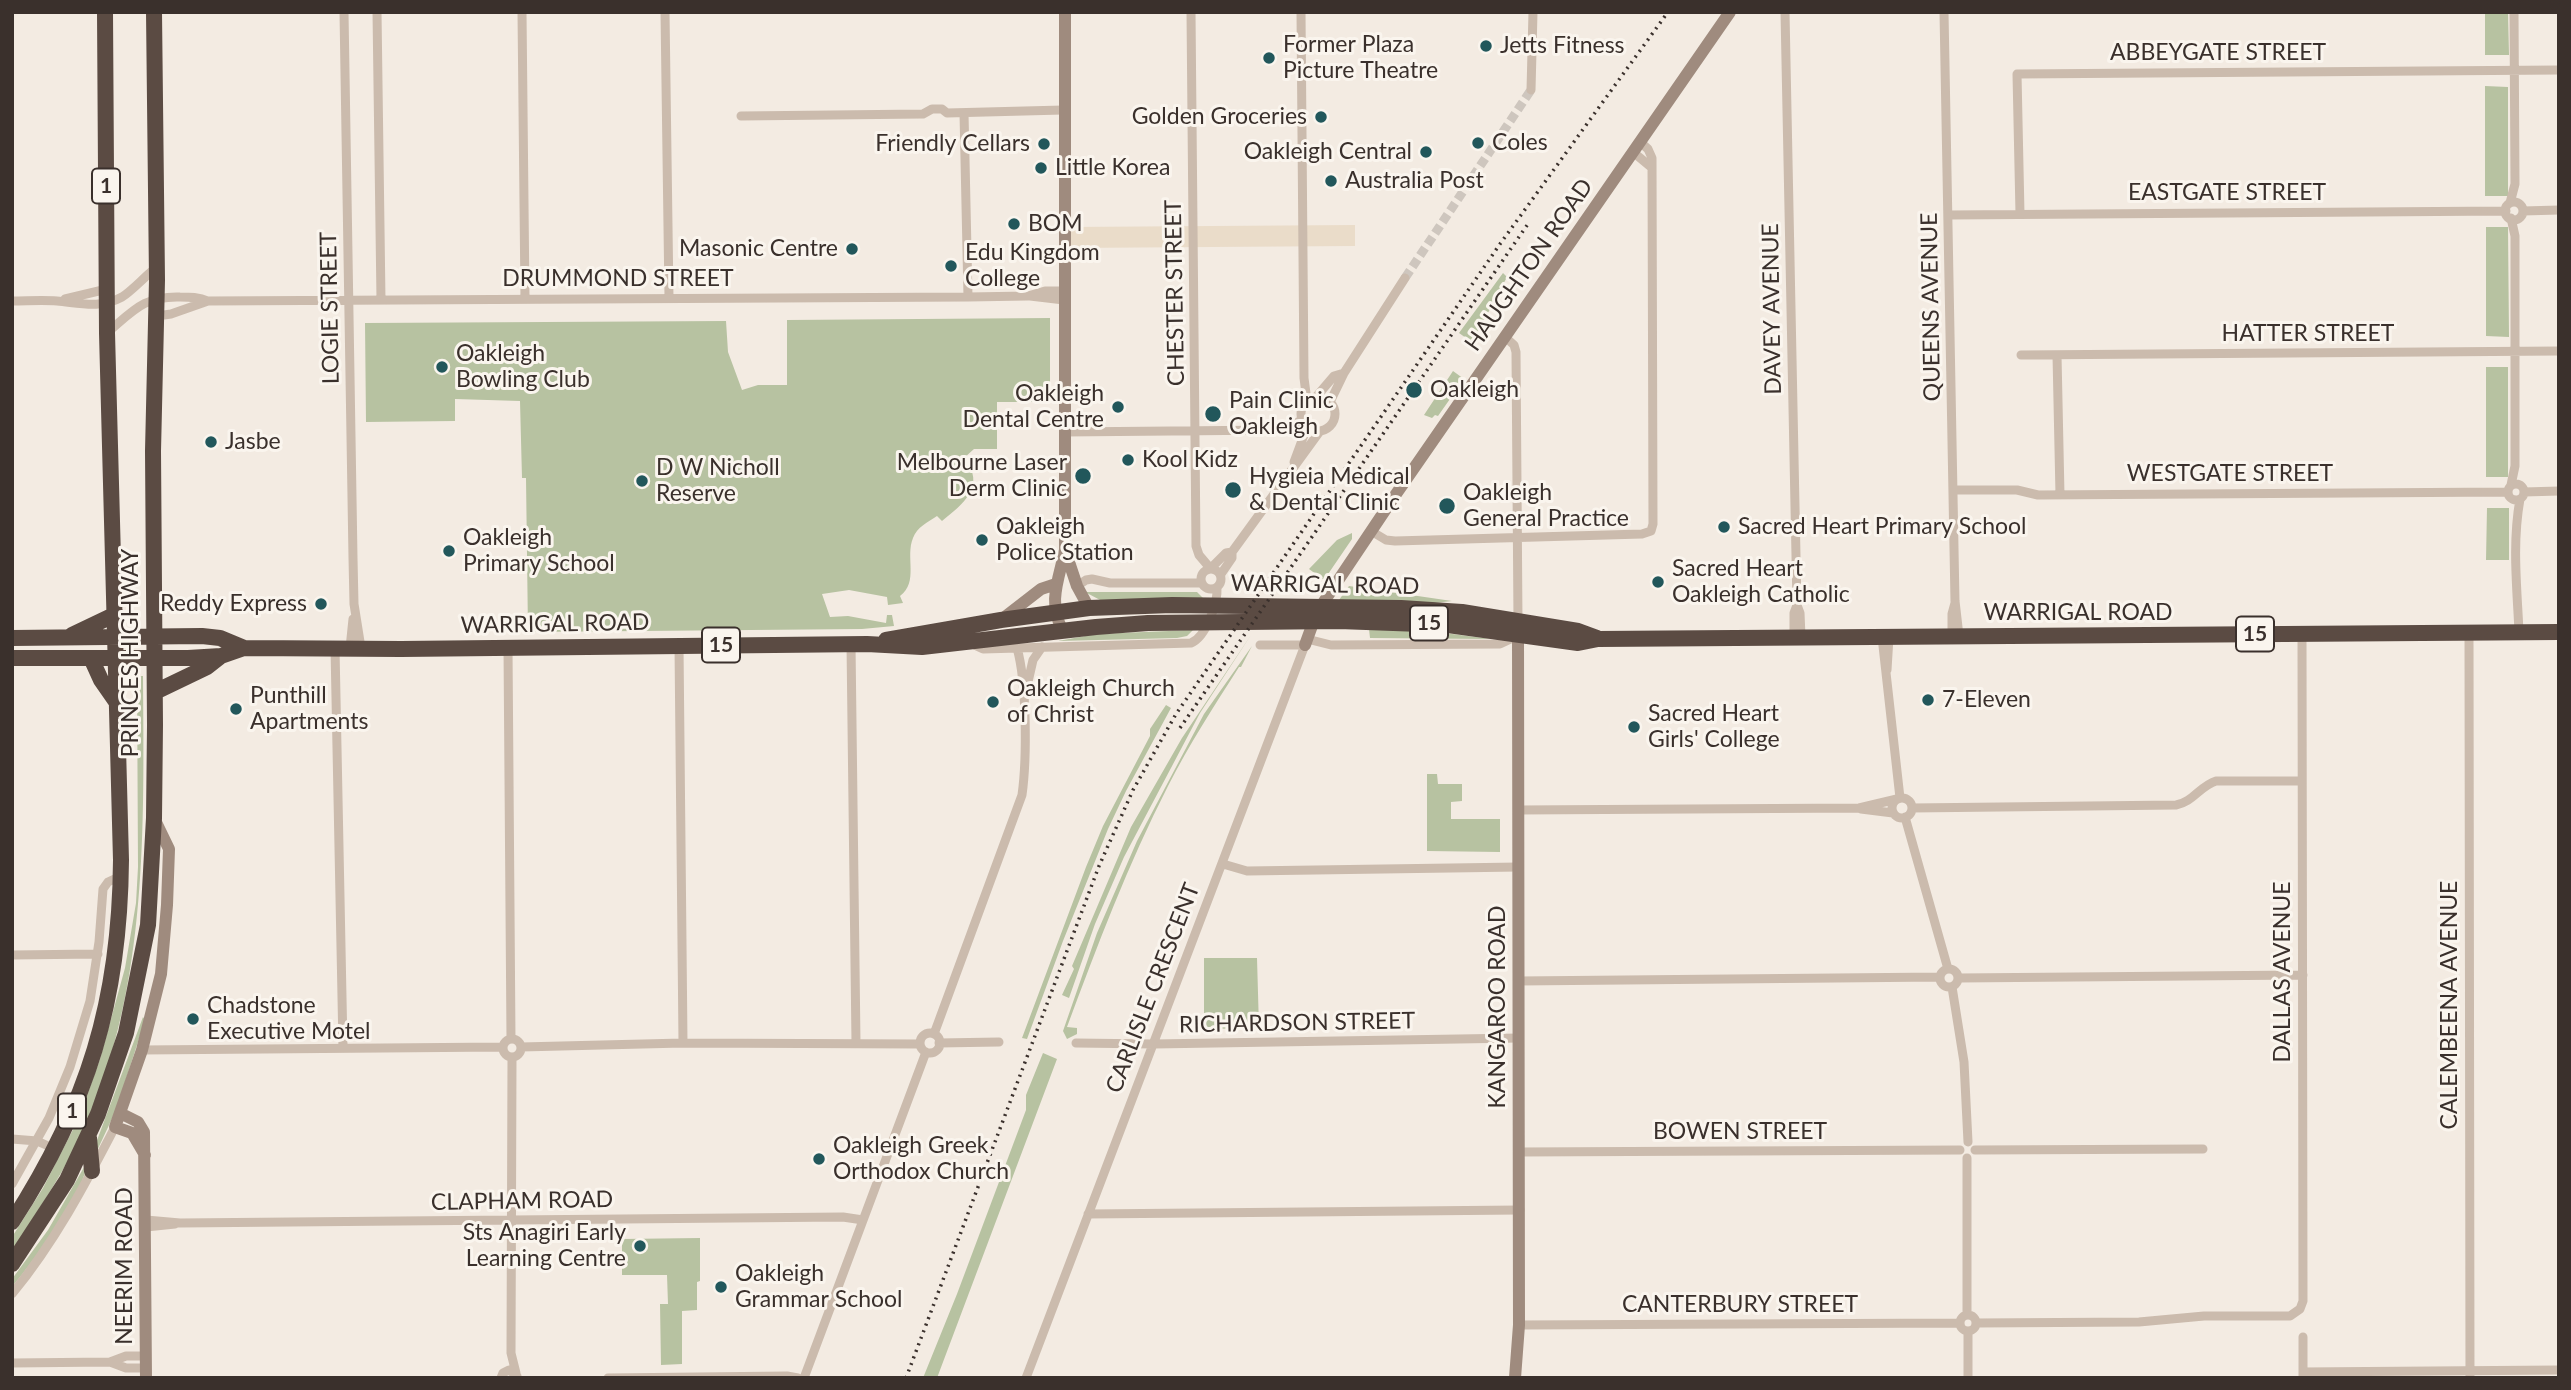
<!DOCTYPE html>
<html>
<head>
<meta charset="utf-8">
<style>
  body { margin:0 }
  #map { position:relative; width:2571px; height:1390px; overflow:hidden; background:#f3ebe2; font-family:Lato,sans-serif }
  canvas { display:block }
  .frame { position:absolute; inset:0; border:14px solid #3a302c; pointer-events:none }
</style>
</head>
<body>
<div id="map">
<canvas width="2571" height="1390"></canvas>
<div class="frame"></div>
</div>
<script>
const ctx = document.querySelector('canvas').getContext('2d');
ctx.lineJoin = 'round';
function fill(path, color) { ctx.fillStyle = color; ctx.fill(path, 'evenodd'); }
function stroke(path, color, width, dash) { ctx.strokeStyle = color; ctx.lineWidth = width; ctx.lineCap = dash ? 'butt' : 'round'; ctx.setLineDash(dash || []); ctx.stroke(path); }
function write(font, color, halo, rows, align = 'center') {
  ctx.font = font + ' Lato,sans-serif'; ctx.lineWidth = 6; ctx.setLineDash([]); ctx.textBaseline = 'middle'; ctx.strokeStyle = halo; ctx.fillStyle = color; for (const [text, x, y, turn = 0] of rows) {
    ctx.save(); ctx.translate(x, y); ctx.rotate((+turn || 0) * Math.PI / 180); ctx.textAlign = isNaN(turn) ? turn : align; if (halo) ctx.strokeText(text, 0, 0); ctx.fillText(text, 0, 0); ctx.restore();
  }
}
const green = new Path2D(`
  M 2485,12 L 2508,12 L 2509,55 L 2485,55 Z
  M 2485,86 L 2508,87 L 2508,196 L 2485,196 Z
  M 2486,227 L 2508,227 L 2509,337 L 2486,336 Z
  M 1503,273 L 1507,277 L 1471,345 L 1469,340 L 1459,333 Z
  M 1050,318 L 1050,402 L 997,402 L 997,449 L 974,449 L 964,458 C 987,486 963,504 942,521 L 937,516 C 928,522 917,527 913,538 C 905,557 919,582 900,596 L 903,603 L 888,605 L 887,597 L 849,590 L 822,594 L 830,617 L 848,616 L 886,623 L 887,615 L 892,615 L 894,626 L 862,629 L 528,632 L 526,478 L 522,478 L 520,401 L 455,399 L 455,421 L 366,422 L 365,323 L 726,321 L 728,352 L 742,390 L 758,385 L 787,385 L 787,320 Z
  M 2486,367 L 2508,367 L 2508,477 L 2486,477 Z
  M 1453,371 L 1464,379 L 1438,416 L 1435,415 L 1432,418 L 1424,415 Z
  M 2487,508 L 2509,508 L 2509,560 L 2486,560 Z
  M 1352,533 L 1352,539 L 1324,580 L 1309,569 L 1337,540 Z
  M 1349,586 L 1452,601 L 1434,603 L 1339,600 Z
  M 1085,592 L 1197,592 L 1203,598 L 1102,601 Z
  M 1369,629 L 1421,630 L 1491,639 L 1370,638 Z
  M 1193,630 L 1187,636 L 1177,638 L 1058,641 L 1096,634 Z
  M 1251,635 L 1200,713 L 1124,857 L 1095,924 L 1069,998 L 1062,995 L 1074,969 L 1072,966 L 1131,827 L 1182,738 Z
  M 1252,646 L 1241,667 L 1239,667 C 1214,706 1189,745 1168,786 C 1128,864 1097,946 1067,1027 L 1077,1028 L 1077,1034 L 1067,1039 L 1063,1031 L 1097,933 L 1137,841 L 1204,714 Z
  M 137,676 L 143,676 C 144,827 148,981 87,1122 C 67,1168 39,1209 12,1251 L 12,1237 L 43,1188 L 79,1118 L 100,1059 L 125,968 L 136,903 L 138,867 Z
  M 1166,705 L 1171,708 L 1126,791 L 1108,829 L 1063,941 L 1027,1039 L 1022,1038 L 1086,867 L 1103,826 L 1150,736 L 1150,729 Z
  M 1427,774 L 1437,774 L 1438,784 L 1462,784 L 1462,801 L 1451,802 L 1451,819 L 1500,819 L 1500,852 L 1427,851 Z
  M 1204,958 L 1257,958 L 1259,1028 L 1204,1029 Z
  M 143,1017 L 145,1020 L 116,1110 L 96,1153 L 96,1143 Z
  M 1043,1053 L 1057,1059 L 937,1378 L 923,1378 L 957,1294 L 1026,1110 L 1026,1095 Z
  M 87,1162 C 87,1189 31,1265 12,1287 L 12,1279 L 48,1230 Z
  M 700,1238 L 700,1281 L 697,1282 L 697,1310 L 682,1311 L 682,1364 L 661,1365 L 660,1304 L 668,1304 L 667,1275 L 622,1275 L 622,1239 Z`);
const plaza = new Path2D(`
  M 1355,225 L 1355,246 L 1069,248 L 1069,227 Z`);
const streetTunnel = new Path2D(`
  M 1405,278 L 1531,90`);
const street = new Path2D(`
  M 344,12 L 353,558 L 354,604 L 361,648
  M 377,12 L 381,300
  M 522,12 L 525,299
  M 665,12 L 669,298
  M 1191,12 L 1196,546 L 1199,555 L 1210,568
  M 1301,12 L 1304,378 L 1307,401
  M 1785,12 L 1797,605 L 1800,613 L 1801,637
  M 1944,12 L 1955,601 L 1959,636
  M 1531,90 L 1533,12
  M 964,113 L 968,297
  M 741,116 L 923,114 L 932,109 L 942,109 L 947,113 L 1063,110
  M 1633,152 L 1651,167
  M2505 211a9 9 0 1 1 18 0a9 9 0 1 1-18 0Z
  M 2510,203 L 2515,184 L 2514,12
  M 2523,211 L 2559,210
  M 2020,214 L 2017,74 L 2559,70
  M 1949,215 L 2506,211
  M 1030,296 L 1064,300
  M 65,299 L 107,289
  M 12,301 C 27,301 42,300 57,301 C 80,303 100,309 122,297 C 133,290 145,276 156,268
  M 157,316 L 171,314 L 208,301 L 968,297 L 1028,296 L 1045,291 L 1064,291
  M 108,332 C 134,310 144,296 180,297 C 190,297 199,297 208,301
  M 1505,337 L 1514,345 L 1516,352 L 1518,621
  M 2021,355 L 2559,351
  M 2057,355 L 2060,495
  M 1316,397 L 1334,376 L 1344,373
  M1301 414a17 17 0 1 1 34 0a17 17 0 1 1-34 0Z
  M 1330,402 L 1344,373 L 1405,278
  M 1064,432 L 1279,430 L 1290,428 L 1302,419
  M 1294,462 L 1307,427
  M2508 492a8 8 0 1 1 16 0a8 8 0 1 1-16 0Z
  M 2511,485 L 2515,466 L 2515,236 L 2511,218
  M 1953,490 L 2017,490 L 2038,495 L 2507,492
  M 2524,492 L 2559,491
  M 1371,531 L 1386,540 L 1395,541 L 1642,534 L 1651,531 L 1653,524 L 1652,158 L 1648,149 L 1640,142
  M 1212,567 L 1226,553 L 1232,552
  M1201 579a10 10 0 1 1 20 0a10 10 0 1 1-20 0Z
  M 1221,574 L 1232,558 L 1232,552 L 1320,431
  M 1077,586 L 1086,580 L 1092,579 L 1110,583 L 1202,583
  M 2519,632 C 2517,587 2512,544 2520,499
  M 2469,633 L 2470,1378
  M 1952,636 L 1952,614 L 1955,603
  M 1794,637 L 1794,613 L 1797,605
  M 1882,637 L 1900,798
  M 1307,639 L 1331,645 L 1500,644 L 1517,636
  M 970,643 L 983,649 L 1191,643 C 1206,637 1218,603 1217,587
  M 851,644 L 856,1043
  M 679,646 L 683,1043
  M 335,648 L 343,1047
  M 350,648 L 353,619
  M 508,648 L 511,1039
  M 1887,670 L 1889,637
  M 1025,695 L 1033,660 L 1042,647
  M1892 808a10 10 0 1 1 20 0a10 10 0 1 1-20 0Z
  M 1912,808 L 2176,805 C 2193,802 2200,786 2216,781 L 2302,781
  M 1861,809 L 1893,813
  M 1519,810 L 1859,808 L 1897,799
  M 1905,817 L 1948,969
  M 1223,864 L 1247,871 L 1519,867
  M 12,955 L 98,954
  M1940 978a9 9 0 1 1 18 0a9 9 0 1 1-18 0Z
  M 1959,978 L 2303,975
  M 1519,981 L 1940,977
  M 1952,987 L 1964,1062 L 1968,1142
  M920 1043a10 10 0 1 1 20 0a10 10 0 1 1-20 0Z
  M 934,1034 L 1022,795 C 1027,759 1027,683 1017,648
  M503 1048a9 9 0 1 1 18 0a9 9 0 1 1-18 0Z
  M 939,1043 L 999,1042
  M 1076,1043 L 1154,1044 L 1519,1038
  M 521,1047 L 683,1043 L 920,1044
  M 142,1050 L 503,1047
  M 512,1057 L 511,1353 L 516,1373
  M 12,1139 L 37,1141 L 55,1149
  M 1975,1150 L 2203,1149
  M 1520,1152 L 1960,1150
  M 1967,1158 L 1967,1315
  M 12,1184 L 49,1118 L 70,1067 L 90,1001 L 99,942 L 103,889 L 108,882 L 121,876
  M 1088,1214 L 1520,1210
  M 146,1220 L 180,1223 L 843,1217 L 863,1220
  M 146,1227 L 175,1224
  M 12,1294 C 54,1243 85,1185 115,1127
  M1960 1323a8 8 0 1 1 16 0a8 8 0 1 1-16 0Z
  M 1976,1323 L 2139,1322 L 2204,1316 L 2290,1316 L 2300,1309 L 2303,1301 L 2302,634
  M 1519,1325 L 1960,1323
  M 2303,1337 L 2303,1376
  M 110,1362 L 126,1356 L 146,1356
  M 12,1363 L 110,1362 L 126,1368 L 146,1368
  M 2303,1372 L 2559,1370
  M 501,1378 L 503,1373 L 509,1370 L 517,1376
  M 608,1378 L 787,1376 L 798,1378
  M 804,1378 L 926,1052
  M 1026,1378 L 1305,645 L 1260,645
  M 1968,1378 L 1968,1331`);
const secondary = new Path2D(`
  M 1065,550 L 1077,586 L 1089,608
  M 1001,620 L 1041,589 L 1056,584
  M 1063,631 C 1047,603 1059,579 1065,550 L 1065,12
  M 1305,645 L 1317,612 L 1394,497 L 1730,12
  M 120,1113 L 138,1122 L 144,1132 L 146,1378
  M 145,1155 L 132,1133 L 115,1127 L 142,1050 L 161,974 L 167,905 L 169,849 L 154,818
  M 1515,1378 L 1519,1325 L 1518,635`);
const highway = new Path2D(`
  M 72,635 L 116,614
  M 12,638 L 202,636 L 220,638 L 244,648
  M 886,640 L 1001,620 L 1089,608 L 1172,605 L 1401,608 L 1462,612 L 1578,631 L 1597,638
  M 12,658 L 188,658 L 221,656 L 244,648 L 401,649 L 867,644 L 922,647 L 1096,627 L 1148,623 L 1339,621 L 1448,625 L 1578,643 L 1598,639 L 2559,632
  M 91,658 L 101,680 L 117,703
  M 155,692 L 207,667 L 221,656
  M 89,1138 L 92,1171
  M 12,1222 C 88,1105 120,1000 121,860 L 107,333 L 105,12
  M 12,1264 L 67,1180 L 98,1114 L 126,1033 L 148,925 L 154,818 L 155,725 L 153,451 L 157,280 L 154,12`);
const rail = new Path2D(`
  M 1180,728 L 1530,221
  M 906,1378 L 1099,866 L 1133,790 L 1176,714 L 1500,244 L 1668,12`);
const markers = [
  [1486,46,7,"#22575b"],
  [1269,58,7,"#22575b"],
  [1321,117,7,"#22575b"],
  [1478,143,7,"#22575b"],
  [1044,144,7,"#22575b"],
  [1426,152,7,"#22575b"],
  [1041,168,7,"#22575b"],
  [1331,181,7,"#22575b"],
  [1014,224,7,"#22575b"],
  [852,249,7,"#22575b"],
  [951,266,7,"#22575b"],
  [442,367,7,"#22575b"],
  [1414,390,9,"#22575b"],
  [1118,407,7,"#22575b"],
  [1213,414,9,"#22575b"],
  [211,442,7,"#22575b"],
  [1128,460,7,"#22575b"],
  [1083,476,9,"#22575b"],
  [642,481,7,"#22575b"],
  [1233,490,9,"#22575b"],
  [1447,506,9,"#22575b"],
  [1724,527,7,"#22575b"],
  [982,540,7,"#22575b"],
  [449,551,7,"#22575b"],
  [1658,582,7,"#22575b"],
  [321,604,7,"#22575b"],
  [1928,700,7,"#22575b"],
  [993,702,7,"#22575b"],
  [236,709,7,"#22575b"],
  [1634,727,7,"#22575b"],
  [193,1019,7,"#22575b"],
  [819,1159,7,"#22575b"],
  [640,1246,7,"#22575b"],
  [721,1287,7,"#22575b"]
];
const shields = [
  [106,186,28],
  [1429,623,38],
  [2255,634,38],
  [721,645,38],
  [72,1111,28]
];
const shieldNames = [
  ["1",106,186],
  ["15",1429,623],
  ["15",2255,634],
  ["15",721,645],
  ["1",72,1111]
];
const poiNames = [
  ["Former Plaza",1283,45],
  ["Picture Theatre",1283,71],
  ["Jetts Fitness",1500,46],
  ["Golden Groceries",1307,117,"right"],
  ["Coles",1492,143],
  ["Friendly Cellars",1030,144,"right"],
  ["Oakleigh Central",1412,152,"right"],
  ["Little Korea",1055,168],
  ["Australia Post",1345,181],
  ["BOM",1028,224],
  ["Masonic Centre",838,249,"right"],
  ["Edu Kingdom",965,253],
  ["College",965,279],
  ["Oakleigh",456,354],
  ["Bowling Club",456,380],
  ["Oakleigh",1430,390],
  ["Oakleigh",1104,394,"right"],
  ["Dental Centre",1104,420,"right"],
  ["Pain Clinic",1229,401],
  ["Oakleigh",1229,427],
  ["Jasbe",225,442],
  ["Kool Kidz",1142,460],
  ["Melbourne Laser",1067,463,"right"],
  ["Derm Clinic",1067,489,"right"],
  ["D W Nicholl",656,468],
  ["Reserve",656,494],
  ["Hygieia Medical",1249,477],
  ["& Dental Clinic",1249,503],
  ["Oakleigh",1463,493],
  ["General Practice",1463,519],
  ["Oakleigh",996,527],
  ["Police Station",996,553],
  ["Sacred Heart Primary School",1738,527],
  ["Oakleigh",463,538],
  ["Primary School",463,564],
  ["Sacred Heart",1672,569],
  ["Oakleigh Catholic",1672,595],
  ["Reddy Express",307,604,"right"],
  ["Oakleigh Church",1007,689],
  ["of Christ",1007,715],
  ["Punthill",250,696],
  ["Apartments",250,722],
  ["7-Eleven",1942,700],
  ["Sacred Heart",1648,714],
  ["Girls' College",1648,740],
  ["Chadstone",207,1006],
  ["Executive Motel",207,1032],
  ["Oakleigh Greek",833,1146],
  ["Orthodox Church",833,1172],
  ["Sts Anagiri Early",626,1233,"right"],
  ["Learning Centre",626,1259,"right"],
  ["Oakleigh",735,1274],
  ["Grammar School",735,1300]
];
const streetNames = [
  ["ABBEYGATE STREET",2218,53],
  ["EASTGATE STREET",2227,193],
  ["HAUGHTON ROAD",1529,265,-55],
  ["DRUMMOND STREET",618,279],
  ["CHESTER STREET",1175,293,-91],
  ["QUEENS AVENUE",1931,307,-91],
  ["LOGIE STREET",330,308,-91],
  ["DAVEY AVENUE",1772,309,-91],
  ["HATTER STREET",2308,334],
  ["WESTGATE STREET",2230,474],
  ["WARRIGAL ROAD",1325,585,1],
  ["WARRIGAL ROAD",2078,613],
  ["WARRIGAL ROAD",555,624,-1],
  ["PRINCES HIGHWAY",131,653,-90],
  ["DALLAS AVENUE",2283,972,-90],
  ["CARLISLE CRESCENT",1153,988,-69],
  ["CALEMBEENA AVENUE",2450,1005,-90],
  ["KANGAROO ROAD",1498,1007,-90],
  ["RICHARDSON STREET",1297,1023,-1],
  ["BOWEN STREET",1740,1132],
  ["CLAPHAM ROAD",522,1201,-1],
  ["NEERIM ROAD",125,1266,-90],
  ["CANTERBURY STREET",1740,1305]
];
fill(green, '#b7c2a1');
fill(plaza, '#eadcc9');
stroke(streetTunnel, '#cec6be', 9, [9, 4.5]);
stroke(street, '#cbbbad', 9);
stroke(secondary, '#9f8b7e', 12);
stroke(highway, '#5b4b43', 16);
stroke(rail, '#3a302c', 3.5, [2, 5]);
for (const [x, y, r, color] of markers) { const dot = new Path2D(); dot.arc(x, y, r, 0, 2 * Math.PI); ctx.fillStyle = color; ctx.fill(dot); stroke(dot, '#faf5ee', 2.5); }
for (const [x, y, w] of shields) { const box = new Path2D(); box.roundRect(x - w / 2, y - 17.5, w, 35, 5); ctx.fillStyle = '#faf5ee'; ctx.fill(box); stroke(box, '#3a302c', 2); }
write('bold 21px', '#3a302c', null, shieldNames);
write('23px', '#3a302c', '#faf5ee', poiNames, 'left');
write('23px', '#3a302c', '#faf5ee', streetNames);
</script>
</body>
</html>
